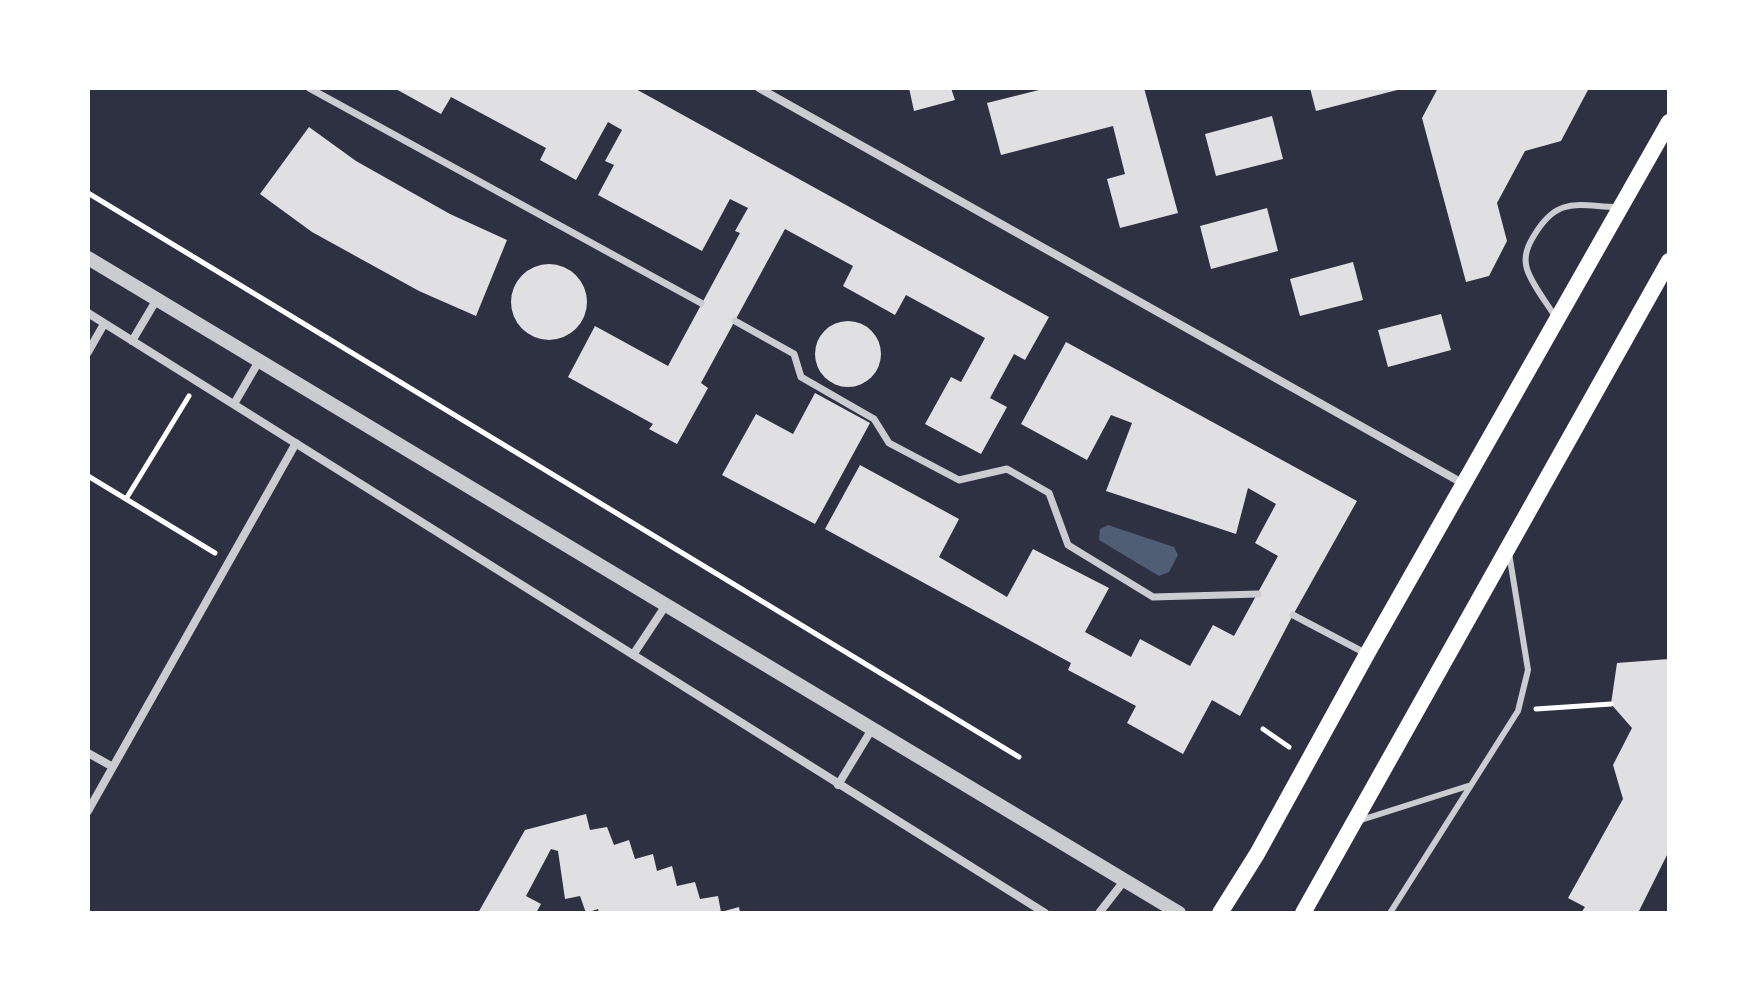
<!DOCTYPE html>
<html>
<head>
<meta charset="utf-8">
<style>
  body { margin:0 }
  #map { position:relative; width:1757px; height:1001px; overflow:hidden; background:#2d3142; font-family:"Asap Condensed",sans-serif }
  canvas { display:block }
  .frame { position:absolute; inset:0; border:90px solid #fff; pointer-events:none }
</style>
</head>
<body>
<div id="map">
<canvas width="1757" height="1001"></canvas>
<div class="frame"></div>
</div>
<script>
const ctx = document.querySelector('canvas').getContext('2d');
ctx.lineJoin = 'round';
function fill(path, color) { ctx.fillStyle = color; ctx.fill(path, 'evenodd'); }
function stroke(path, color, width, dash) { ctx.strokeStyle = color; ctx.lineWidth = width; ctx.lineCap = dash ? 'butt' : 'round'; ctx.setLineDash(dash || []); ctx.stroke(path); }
const water = new Path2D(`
  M 1108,525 L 1174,547 L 1178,555 L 1169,572 L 1159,576 L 1099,540 L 1100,529 Z`);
const building = new Path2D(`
  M 394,88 L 634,88 L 1049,317 L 1025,360 L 1014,354 L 990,398 L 1007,407 L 981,454 L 925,424 L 951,377 L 961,382 L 985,338 L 906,295 L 895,315 L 843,286 L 853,266 L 785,229 L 701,383 L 708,388 L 677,444 L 649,429 L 653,424 L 568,377 L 595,326 L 668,366 L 740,233 L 735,231 L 748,208 L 730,199 L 702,251 L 598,195 L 614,165 L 605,161 L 622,130 L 608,122 L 576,180 L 540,160 L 546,148 L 451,97 L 441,114 Z
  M 909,88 L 951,88 L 955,100 L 914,111 Z
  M 1047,88 L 1144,88 L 1178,213 L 1120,228 L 1107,179 L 1125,174 L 1113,126 L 1001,155 L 987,103 Z
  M 1310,88 L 1401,88 L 1401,89 L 1316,111 Z
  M 1438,88 L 1589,88 L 1561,141 L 1525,151 L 1497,203 L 1507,241 L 1489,276 L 1466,282 L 1422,118 Z
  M 1272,116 L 1283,159 L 1216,176 L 1205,134 Z
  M 309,127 L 356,161 L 450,214 L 507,240 L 476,316 L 419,291 L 312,232 L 260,194 Z
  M 1267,208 L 1278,251 L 1211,269 L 1200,226 Z
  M 1353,262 L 1363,300 L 1300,316 L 1290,279 Z
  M511 302a38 38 0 1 1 76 0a38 38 0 1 1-76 0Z
  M 1441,314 L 1451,350 L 1388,367 L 1378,330 Z
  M815 354a33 33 0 1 1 66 0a33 33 0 1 1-66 0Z
  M 1066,342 L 1357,501 L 1293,615 L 1240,716 L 1212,700 L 1183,754 L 1127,723 L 1136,706 L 1068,670 L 1071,663 L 825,529 L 860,465 L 959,519 L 939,557 L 1007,597 L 1033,549 L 1109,588 L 1085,632 L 1131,657 L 1140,639 L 1190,666 L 1213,625 L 1234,636 L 1278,556 L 1255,543 L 1276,504 L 1248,488 L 1236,534 L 1106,491 L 1132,423 L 1111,415 L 1087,460 L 1021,424 Z
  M 815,393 L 870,423 L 815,524 L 722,475 L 756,414 L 793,434 Z
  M 1669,659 L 1669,851 L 1638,913 L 1581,913 L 1585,907 L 1568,898 L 1623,799 L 1613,765 L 1632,728 L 1611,704 L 1617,663 Z
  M 586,814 L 590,830 L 607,827 L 614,845 L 629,840 L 635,859 L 653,854 L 657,871 L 672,866 L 677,886 L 695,882 L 700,899 L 718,896 L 721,912 L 739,907 L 740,913 L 599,913 L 598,909 L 586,913 L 580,896 L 565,899 L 558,851 L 551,849 L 526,896 L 541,904 L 536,913 L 478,913 L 525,830 Z`);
const path = new Path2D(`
  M 88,193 L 1019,757
  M 88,476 L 215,553
  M 126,499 L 189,396
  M 1536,709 L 1611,704
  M 1263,729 L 1289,747`);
const service = new Path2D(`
  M 1556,318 C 1547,303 1532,285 1527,269 C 1523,256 1528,245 1535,234 C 1558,196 1578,206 1617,207
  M 1361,820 L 1468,786
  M 1390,913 L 1518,711 L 1528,670 L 1509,553`);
const pedestrian = new Path2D(`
  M 309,88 L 701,303
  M 735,321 L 794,354 L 801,377 L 874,419 L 889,443 L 959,480 L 1007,469 L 1049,493 L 1068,545 L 1153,597 L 1258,594
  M 1293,615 L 1365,653`);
const minor = new Path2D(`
  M 759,88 L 1464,484
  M 88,313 L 1045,913
  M 132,341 L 157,299
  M 88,352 L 104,324
  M 234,404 L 259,361
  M 633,655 L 666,605
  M 88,753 L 113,767
  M 838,785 L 872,729
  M 88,811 L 296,443
  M 1099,913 L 1124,881`);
const tertiary = new Path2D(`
  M 88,258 L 1179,913`);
const secondary = new Path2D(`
  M 1220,913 L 1257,854 L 1367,654 L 1669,122
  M 1303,913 L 1669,261`);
fill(water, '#4f5d75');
fill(building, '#e0e0e3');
stroke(path, '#fff', 5);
stroke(service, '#caccd0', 6);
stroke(pedestrian, '#caccd0', 7);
stroke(minor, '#caccd0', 8);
stroke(tertiary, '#caccd0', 14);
stroke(secondary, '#fff', 16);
</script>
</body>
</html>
